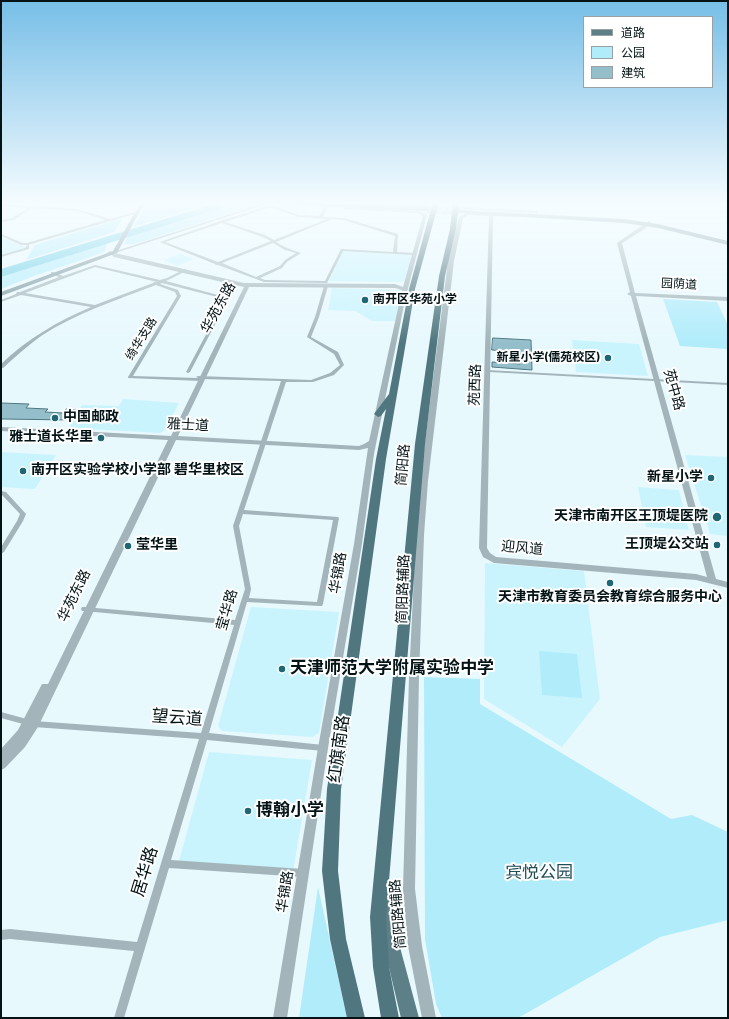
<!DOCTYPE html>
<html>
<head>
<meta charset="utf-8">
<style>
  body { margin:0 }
  #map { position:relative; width:729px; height:1019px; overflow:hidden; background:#e8f9fe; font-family:"Titillium Web","Noto Sans SC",sans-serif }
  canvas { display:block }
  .frame { position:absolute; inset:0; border:2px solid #031316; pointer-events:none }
  .legend { position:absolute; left:583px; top:16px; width:130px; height:72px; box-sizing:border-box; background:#fff; border:1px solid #9aa1a2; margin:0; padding:5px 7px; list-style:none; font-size:12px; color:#031316 }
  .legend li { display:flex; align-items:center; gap:8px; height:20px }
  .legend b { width:20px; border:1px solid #9aa1a2 }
</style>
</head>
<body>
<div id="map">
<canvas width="729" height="1019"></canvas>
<div class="frame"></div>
<ul class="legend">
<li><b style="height:5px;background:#5d7f88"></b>道路</li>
<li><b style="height:11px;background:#b1ecfb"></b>公园</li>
<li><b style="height:11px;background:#94bfca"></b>建筑</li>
</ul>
</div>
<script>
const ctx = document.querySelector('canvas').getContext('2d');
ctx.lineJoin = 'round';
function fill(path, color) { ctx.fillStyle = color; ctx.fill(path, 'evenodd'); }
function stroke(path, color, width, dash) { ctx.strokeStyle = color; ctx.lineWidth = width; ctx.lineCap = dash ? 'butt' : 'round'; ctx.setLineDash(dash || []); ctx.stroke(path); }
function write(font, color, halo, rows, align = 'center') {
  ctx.font = font + ' "Titillium Web","Noto Sans SC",sans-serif'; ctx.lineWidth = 4; ctx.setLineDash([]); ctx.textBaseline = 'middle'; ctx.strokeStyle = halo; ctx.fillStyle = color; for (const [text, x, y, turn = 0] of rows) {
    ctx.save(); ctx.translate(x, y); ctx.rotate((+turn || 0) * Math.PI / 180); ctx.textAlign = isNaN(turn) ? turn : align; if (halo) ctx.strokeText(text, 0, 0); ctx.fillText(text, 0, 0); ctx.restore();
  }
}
const built = new Path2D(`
  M 1,237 L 23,246 L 26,248 L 1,256 Z
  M 342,249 L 414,254 L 405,280 L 402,282 L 329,281 Z
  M 180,254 L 194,259 L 177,266 L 164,260 Z
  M 332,288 L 402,290 L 395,321 L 372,321 L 355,311 L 328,310 Z
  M 572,340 L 639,344 L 648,376 L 576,372 Z
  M 123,399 L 179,403 L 165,430 L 160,433 L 69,428 L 82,405 L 119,406 Z
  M 1,452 L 56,455 L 35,489 L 1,487 Z
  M 685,455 L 728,457 L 728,536 L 710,534 Z
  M 638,487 L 679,490 L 689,530 L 646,527 Z
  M 485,563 L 584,571 L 600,699 L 562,747 L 484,699 Z
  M 251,607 L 339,612 L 319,733 L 312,737 L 222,731 L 218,726 Z
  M 209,752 L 312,760 L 293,871 L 179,861 Z`);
const green = new Path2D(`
  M 148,202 L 215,202 L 133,227 Z
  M 234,203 L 248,204 L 252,206 L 135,244 L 124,244 L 127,237 Z
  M 123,218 L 114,232 L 26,260 L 35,245 Z
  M 107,243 L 105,251 L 96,255 L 34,276 L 1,289 L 1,277 Z
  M 663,299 L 717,302 L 728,325 L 728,349 L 680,346 Z
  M 539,651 L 577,654 L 582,698 L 542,695 Z
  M 424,677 L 480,679 L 480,704 L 671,819 L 692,815 L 728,832 L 728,920 L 660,937 L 518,1018 L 442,1018 L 436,1004 L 425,939 Z
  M 318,887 L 347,1018 L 299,1018 Z`);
const water = new Path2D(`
  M 220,202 L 240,202 L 1,277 L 1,269 Z`);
const building = new Path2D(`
  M 493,338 L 531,340 L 532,370 L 492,367 L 492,362 L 520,364 L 520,352 L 492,350 Z
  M 1,403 L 29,404 L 26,408 L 48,409 L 45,412 L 63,413 L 66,409 L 78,410 L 71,420 L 1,419 Z`);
const tertiaryTunnel = new Path2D(`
  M 427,211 L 459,213`);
const secondaryTunnel = new Path2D(`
  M 428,209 L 459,211`);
const minor = new Path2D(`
  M 229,202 L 267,202 L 265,203 L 231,203 Z
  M 1,204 L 78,209 L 110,219 L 136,212 L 138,213 L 28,245 L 21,245 L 1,236 L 1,234 L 23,243 L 27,243 L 105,220 L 78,211 L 32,208 L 14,220 L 1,222 L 1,220 L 12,218 L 28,208 L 2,206 Z
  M 326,204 L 329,205 L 323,217 L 344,218 L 398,234 L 397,252 L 415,253 L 417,254 L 415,255 L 343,251 L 327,283 L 264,282 L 218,265 L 216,265 L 215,264 L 160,242 L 220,221 L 268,206 L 273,206 L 299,215 L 319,216 ZM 268,208 L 272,208 L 299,217 L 327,219 L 274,240 L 265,235 L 225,222 ZM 332,219 L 344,220 L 395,236 L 393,252 L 341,249 L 325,281 L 265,280 L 260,278 L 282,268 L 287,262 L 301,253 L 287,248 L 276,242 ZM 222,223 L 263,237 L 271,241 L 218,262 L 165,242 ZM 273,243 L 285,250 L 296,253 L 285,260 L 280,266 L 256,277 L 222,263 Z
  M 27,245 L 29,245 L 29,249 L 1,257 L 1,255 L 25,248 L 26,247 Z
  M 95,265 L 160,280 L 167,278 L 185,269 L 186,269 L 186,271 L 166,281 L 229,298 L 190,372 L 188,373 L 186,372 L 225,299 L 162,283 L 160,284 L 178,290 L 181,296 L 133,376 L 198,378 L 196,377 L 198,376 L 311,380 L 330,373 L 340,365 L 334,354 L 307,337 L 315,317 L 324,286 L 326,285 L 328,286 L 319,317 L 311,337 L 338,352 L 344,365 L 334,375 L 313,382 L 286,382 L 244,510 L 338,517 L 339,518 L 323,604 L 322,606 L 320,606 L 247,602 L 209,733 L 323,745 L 326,746 L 327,748 L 326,750 L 323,751 L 207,740 L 171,860 L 303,869 L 306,870 L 308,873 L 306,876 L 303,877 L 169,868 L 124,1018 L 114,1018 L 134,951 L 10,939 L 1,940 L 1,930 L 10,929 L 137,942 L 199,739 L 34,727 L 1,718 L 1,712 L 34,721 L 201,733 L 234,625 L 84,611 L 82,611 L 81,609 L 82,607 L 84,607 L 235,620 L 245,589 L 233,526 L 281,381 L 201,379 L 203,380 L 201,381 L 128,378 L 128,377 L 177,296 L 175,292 L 156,285 C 117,300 76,313 41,336 C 27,346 15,357 3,368 L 1,368 L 1,364 C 27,339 58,321 91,307 L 21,295 L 1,302 L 1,300 L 16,294 L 17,292 L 20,292 L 59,277 L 51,274 L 51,272 L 53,272 L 63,276 ZM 95,267 L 157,282 L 154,282 L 153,283 L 95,305 L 25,293 ZM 243,514 L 333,520 L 317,602 L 249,598 L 251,589 L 239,526 Z
  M 487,370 L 728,383 L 728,385 L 489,372 L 487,372 Z
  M 1,491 L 6,492 L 26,514 L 23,521 L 4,552 L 1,554 L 1,547 L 17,521 L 20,514 L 2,495 L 1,495 Z`);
const tertiary = new Path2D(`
  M 267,202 L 273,202 L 115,253 L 244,283 L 395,284 L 403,287 L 423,216 L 418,213 L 345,209 L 343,208 L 345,207 L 419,211 L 427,215 L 405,300 L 374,454 L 362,544 L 328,748 L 287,1018 L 273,1018 L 318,748 L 354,544 L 368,448 L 359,450 L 176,440 L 38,727 L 25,747 L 5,768 L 1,770 L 1,749 L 18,730 L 42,684 L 48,684 L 168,440 L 1,431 L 1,427 L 171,436 L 244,287 L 114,257 L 108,252 L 110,251 L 113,252 ZM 249,287 L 395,288 L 402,290 L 369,441 L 364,444 L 359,446 L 178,436 Z
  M 327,202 L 428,206 L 430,207 L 428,208 L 327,204 L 325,203 Z
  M 459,207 L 537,211 L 539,212 L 537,213 L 457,209 L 457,208 Z
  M 467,213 L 516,215 L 518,216 L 516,217 L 493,216 L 487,548 L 490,553 L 496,557 L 696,574 L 707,577 L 631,296 L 627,294 L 630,292 L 617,243 L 649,221 L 651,222 L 646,228 L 622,243 L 635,293 L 728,297 L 728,301 L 636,296 L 716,579 L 728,582 L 728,588 L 696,580 L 494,563 L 483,557 L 479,548 L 489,216 L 468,215 L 463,218 L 454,261 L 428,481 L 424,535 L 419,677 L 415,889 L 422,946 L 436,1018 L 422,1018 L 408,946 L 403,889 L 409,677 L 416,535 L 420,481 L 448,261 L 459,217 Z`);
const secondary = new Path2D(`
  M 141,202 L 145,202 L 117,253 L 1,296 L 1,292 L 113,251 Z
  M 257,202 L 428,207 L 431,209 L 428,211 L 259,203 Z
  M 457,210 L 624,219 L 658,224 L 728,241 L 728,245 L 658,228 L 624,223 L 459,213 L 457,212 Z`);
const primary = new Path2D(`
  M 385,890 L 391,892 L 393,897 L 401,951 L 419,1018 L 401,1018 L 385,951 L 377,897 L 379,892 Z`);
const trunk = new Path2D(`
  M 433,202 L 439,202 L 415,289 L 386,459 L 341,789 L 338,871 L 346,939 L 365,1018 L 347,1018 L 330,939 L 322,871 L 327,789 L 376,459 L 386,409 L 381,416 L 378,417 L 374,414 L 389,394 L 409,289 Z
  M 453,202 L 459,202 L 456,229 L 445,276 L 425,444 L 386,917 L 389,967 L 399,1018 L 381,1018 L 373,967 L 370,917 L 415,444 L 439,276 L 450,229 Z`);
const markers = [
  [365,300,4,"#1f6675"],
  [608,358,4,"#1f6675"],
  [55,418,4,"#1f6675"],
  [101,438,4,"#1f6675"],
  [23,471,4,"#1f6675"],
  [711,478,4,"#1f6675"],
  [717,517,5,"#1f6675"],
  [717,545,4,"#1f6675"],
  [128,546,4,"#1f6675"],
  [610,583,4,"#1f6675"],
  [282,669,4,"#1f6675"],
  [248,811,4,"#1f6675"]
];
const farStreetnames = [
  ["园荫道",679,285,3],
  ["绮华支路",142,339,-58]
];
const farPoinames = [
  ["南开区华苑小学",373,300],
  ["新星小学(儒苑校区)",600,358,"right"]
];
const streetNames = [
  ["华苑东路",219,308,-61],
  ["苑西路",476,385,-88],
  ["苑中路",673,390,74],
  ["雅士道",188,426,3],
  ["简阳路",404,465,-85],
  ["迎风道",522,549,5],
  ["华锦路",339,573,-80],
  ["简阳路辅路",404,589,-88],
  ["华苑东路",75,596,-64],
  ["莹华路",228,610,-74],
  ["华锦路",286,892,-81],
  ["简阳路辅路",399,914,-95]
];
const poiNames = [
  ["中国邮政",63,418,"left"],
  ["雅士道长华里",93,438],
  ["南开区实验学校小学部 碧华里校区",31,471,"left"],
  ["新星小学",703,478],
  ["天津市南开区王顶堤医院",708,517],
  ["王顶堤公交站",709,545],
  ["莹华里",136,546,"left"],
  ["天津市教育委员会教育综合服务中心",610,598,"center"]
];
const nearPoinames = [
  ["天津师范大学附属实验中学",290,669],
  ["博翰小学",256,811]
];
const nearStreetnames = [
  ["望云道",177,719,4],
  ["红旗南路",340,749,-82],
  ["居华路",146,872,-73]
];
const nearParknames = [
  ["宾悦公园",539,874]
];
fill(built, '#c9f4fe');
fill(green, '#b1ecfb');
fill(water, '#6bcee5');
fill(building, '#94bfca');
stroke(building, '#507882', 1);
stroke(tertiaryTunnel, '#c6d6db', 5, [5, 2.5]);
stroke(secondaryTunnel, '#c6d6db', 5.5, [5.5, 3]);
fill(minor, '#a3b5ba');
fill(tertiary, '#a3b5ba');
fill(secondary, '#7a969d');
fill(primary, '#5d7f88');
fill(trunk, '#50767f');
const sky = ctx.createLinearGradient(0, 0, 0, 344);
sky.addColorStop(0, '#76bee7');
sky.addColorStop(0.59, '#f5fcff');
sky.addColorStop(1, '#f5fcff00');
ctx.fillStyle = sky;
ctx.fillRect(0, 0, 729, 344);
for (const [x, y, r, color] of markers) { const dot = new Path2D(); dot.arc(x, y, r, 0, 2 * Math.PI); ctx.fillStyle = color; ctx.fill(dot); stroke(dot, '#fff', 1.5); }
write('12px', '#031316', '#fff', farStreetnames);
write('bold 12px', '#031316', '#fff', farPoinames, 'left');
write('14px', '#031316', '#fff', streetNames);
write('bold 14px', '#031316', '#fff', poiNames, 'right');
write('bold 17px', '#031316', '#fff', nearPoinames, 'left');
write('17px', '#031316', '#fff', nearStreetnames);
write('17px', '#214d57', '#fff', nearParknames);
</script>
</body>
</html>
